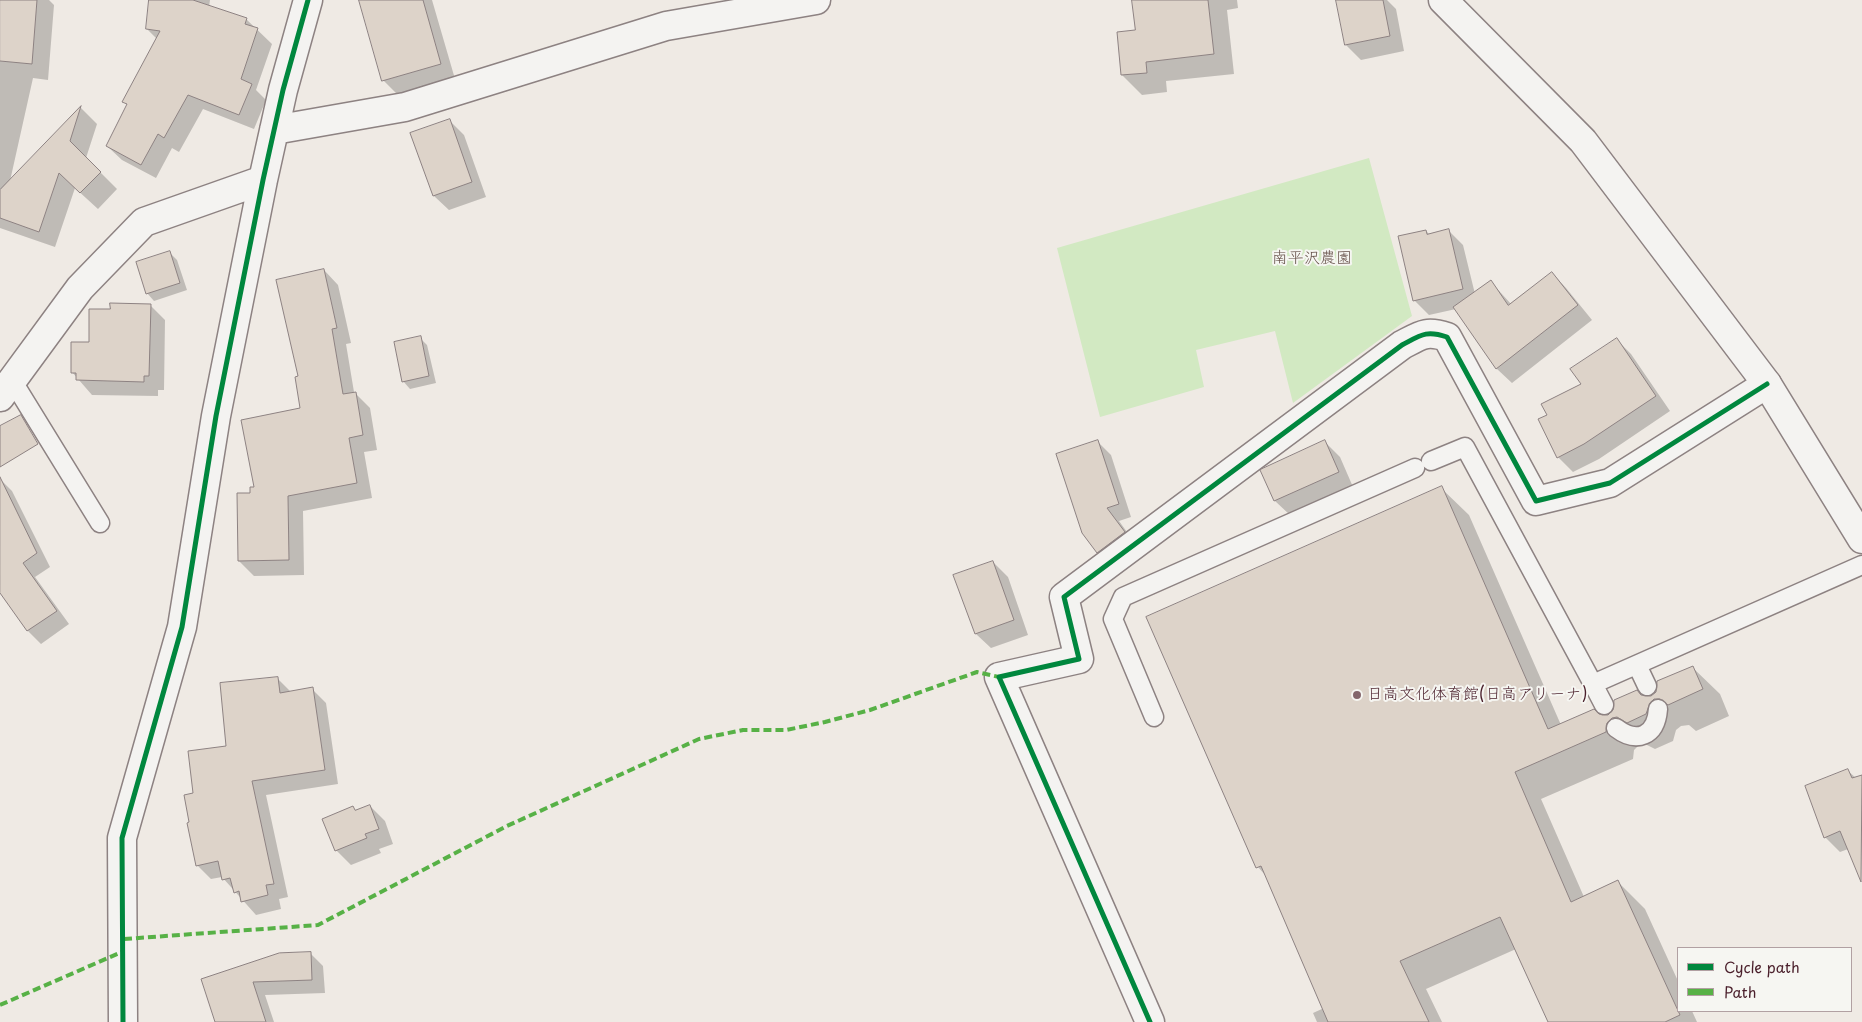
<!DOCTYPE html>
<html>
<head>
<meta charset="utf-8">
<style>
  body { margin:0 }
  #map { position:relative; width:1862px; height:1022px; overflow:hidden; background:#efeae4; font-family:"Playpen Sans",sans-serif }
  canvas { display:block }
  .legend { position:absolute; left:1677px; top:947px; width:175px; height:65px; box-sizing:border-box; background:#f6f6f2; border:1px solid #b1a0a2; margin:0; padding:6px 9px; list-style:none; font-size:15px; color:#4a1f2b }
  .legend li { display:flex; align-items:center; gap:10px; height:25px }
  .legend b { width:25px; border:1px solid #b1a0a2 }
</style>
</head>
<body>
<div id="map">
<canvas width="1862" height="1022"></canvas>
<ul class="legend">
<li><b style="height:6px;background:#00873e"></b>Cycle path</li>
<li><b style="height:6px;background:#57b146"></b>Path</li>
</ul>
</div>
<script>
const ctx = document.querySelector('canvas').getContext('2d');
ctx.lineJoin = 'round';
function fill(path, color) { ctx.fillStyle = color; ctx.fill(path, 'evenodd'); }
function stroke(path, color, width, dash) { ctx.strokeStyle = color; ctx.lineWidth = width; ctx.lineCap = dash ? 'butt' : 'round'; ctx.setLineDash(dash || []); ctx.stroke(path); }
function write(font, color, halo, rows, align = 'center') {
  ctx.font = font + ' "Playpen Sans","Klee One",sans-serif'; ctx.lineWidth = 4; ctx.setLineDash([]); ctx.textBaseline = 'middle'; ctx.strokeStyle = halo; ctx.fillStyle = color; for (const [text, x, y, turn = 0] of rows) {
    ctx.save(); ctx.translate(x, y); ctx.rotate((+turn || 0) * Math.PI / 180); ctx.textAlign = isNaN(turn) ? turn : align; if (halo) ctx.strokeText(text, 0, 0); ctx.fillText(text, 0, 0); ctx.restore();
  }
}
const green = new Path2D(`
  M 1369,158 L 1412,316 L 1293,403 L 1275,331 L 1196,350 L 1204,387 L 1100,417 L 1057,248 Z`);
const shadow = new Path2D(`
  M 0,0 L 49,0 L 54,5 L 48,80 L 33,78 L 10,181 L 81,108 L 97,124 L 86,158 L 117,189 L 98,209 L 75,188 L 55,247 L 0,228 Z
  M 150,0 L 210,0 L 209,7 L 246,19 L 272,44 L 256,90 L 266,100 L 254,129 L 203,109 L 179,152 L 172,148 L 156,178 L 122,160 L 107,146 L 128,106 L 124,101 L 157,39 L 147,29 Z
  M 373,0 L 432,0 L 455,79 L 398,95 L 383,80 Z
  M 1133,0 L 1237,0 L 1238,8 L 1227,10 L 1234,74 L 1166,81 L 1167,92 L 1142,95 L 1122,75 L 1136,32 Z
  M 1337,0 L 1387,0 L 1396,9 L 1404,51 L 1361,60 L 1346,45 Z
  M 449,120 L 464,135 L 486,197 L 449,210 L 434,196 Z
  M 1448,230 L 1463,245 L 1475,294 L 1491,282 L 1511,304 L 1552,273 L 1566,288 L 1592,320 L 1512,383 L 1497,369 L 1456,309 L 1429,315 L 1414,300 L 1426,231 L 1430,235 Z
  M 170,253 L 177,260 L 187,290 L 154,301 L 147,293 Z
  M 324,270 L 338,285 L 351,343 L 346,344 L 354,392 L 370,408 L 377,450 L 364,452 L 372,498 L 303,511 L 304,575 L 254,576 L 239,561 L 252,494 L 301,409 L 300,377 Z
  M 150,305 L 165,320 L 164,390 L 158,390 L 158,396 L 92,395 L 72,372 L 111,311 Z
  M 420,338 L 427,345 L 436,383 L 410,389 L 403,381 Z
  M 1617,340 L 1631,354 L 1670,411 L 1599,459 L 1573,472 L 1558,457 L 1549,416 L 1583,384 Z
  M 1098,442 L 1111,455 L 1131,517 L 1119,521 L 1137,546 L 1111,565 L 1098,552 Z
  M 1325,442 L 1340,457 L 1353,487 L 1290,515 L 1275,501 L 1262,471 Z
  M 0,479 L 12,491 L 50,567 L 35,577 L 69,624 L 41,644 L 28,631 L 0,591 Z
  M 1441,488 L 1469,515 L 1561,725 L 1599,715 L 1609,716 L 1642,696 L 1652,697 L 1692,667 L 1720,694 L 1729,716 L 1696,731 L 1689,725 L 1681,726 L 1676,730 L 1673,741 L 1655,749 L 1645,744 L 1639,745 L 1634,750 L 1633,759 L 1541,799 L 1584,897 L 1617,881 L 1645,909 L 1678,981 L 1678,1011 L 1692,1011 L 1697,1022 L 1550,1022 L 1516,949 L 1426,989 L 1442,1022 L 1317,1022 L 1313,1013 L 1324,1008 L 1266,876 L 1258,867 Z
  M 993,562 L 1008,577 L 1028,635 L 991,648 L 976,634 L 955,576 Z
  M 278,679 L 291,692 L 312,689 L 326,703 L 338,784 L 266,795 L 288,897 L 279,899 L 281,909 L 256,915 L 222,877 L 211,879 L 197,865 L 190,823 L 194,794 L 227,747 Z
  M 1848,771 L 1856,778 L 1860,777 L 1862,779 L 1861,858 L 1851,848 L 1840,852 L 1825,837 Z
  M 370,806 L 385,821 L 393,844 L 379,849 L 381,853 L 351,865 L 336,850 L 353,808 L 357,811 Z
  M 310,953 L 323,966 L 325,993 L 265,995 L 274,1022 L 217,1022 L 203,980 Z`);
const building = new Path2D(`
  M 0,0 L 37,0 L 32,64 L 0,61 Z
  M 149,0 L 193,0 L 247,18 L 245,24 L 258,28 L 241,79 L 252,84 L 239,115 L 188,95 L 164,138 L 158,134 L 141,165 L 106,146 L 127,104 L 122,102 L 160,31 L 146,29 Z
  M 359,0 L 423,0 L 441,64 L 382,81 Z
  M 1132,0 L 1208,0 L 1214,54 L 1146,62 L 1147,73 L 1121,75 L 1117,32 L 1135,30 Z
  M 1336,0 L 1383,0 L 1390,36 L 1345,45 Z
  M 81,106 L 70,141 L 101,172 L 80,193 L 59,173 L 39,232 L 0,218 L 0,190 Z
  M 450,119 L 472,182 L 433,196 L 410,133 Z
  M 1449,229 L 1463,289 L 1413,301 L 1398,236 L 1426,230 L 1427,234 Z
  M 170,251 L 180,283 L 146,294 L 136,262 Z
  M 324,269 L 337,328 L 332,329 L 343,394 L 356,392 L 363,435 L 349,438 L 357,483 L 288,496 L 289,560 L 238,561 L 237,493 L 250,493 L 250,487 L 254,487 L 241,420 L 300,408 L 295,377 L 298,376 L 276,280 Z
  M 1552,272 L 1578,305 L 1496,369 L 1453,307 L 1491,280 L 1508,305 Z
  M 110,303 L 151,304 L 149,376 L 144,376 L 144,382 L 76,380 L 76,373 L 71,373 L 71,342 L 89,342 L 89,309 L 110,309 Z
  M 421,336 L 429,376 L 402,382 L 394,342 Z
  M 1617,338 L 1656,396 L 1584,444 L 1557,458 L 1538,419 L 1547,415 L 1541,404 L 1581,384 L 1570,369 Z
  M 21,415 L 38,444 L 0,467 L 0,426 Z
  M 1098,440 L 1119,504 L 1107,508 L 1125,532 L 1097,553 L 1082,533 L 1056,454 Z
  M 1325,440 L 1339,472 L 1274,501 L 1260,470 Z
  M 0,477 L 37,553 L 23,563 L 57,611 L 27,631 L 0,593 Z
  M 1442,486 L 1548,729 L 1594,709 L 1599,714 L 1608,715 L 1613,710 L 1614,700 L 1637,690 L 1641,695 L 1651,696 L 1656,692 L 1657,681 L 1693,666 L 1703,689 L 1668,705 L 1660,699 L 1654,699 L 1650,703 L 1646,714 L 1627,723 L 1617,717 L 1612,718 L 1607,723 L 1606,732 L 1515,772 L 1571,902 L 1618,880 L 1680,1015 L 1665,1022 L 1548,1022 L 1500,917 L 1400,961 L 1429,1022 L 1328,1022 L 1261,866 L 1256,868 L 1146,617 Z
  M 993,561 L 1014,620 L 975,634 L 953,575 Z
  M 278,677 L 280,693 L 313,687 L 325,770 L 252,781 L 274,884 L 266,885 L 268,895 L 241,902 L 239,891 L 234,893 L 230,878 L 222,880 L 218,861 L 196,866 L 187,823 L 189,822 L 184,795 L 193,793 L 188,751 L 226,746 L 220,683 Z
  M 1848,769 L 1852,778 L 1862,775 L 1861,882 L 1840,831 L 1824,838 L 1805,786 Z
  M 370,805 L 379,829 L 365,834 L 367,838 L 335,851 L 322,819 L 353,806 L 355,810 Z
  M 311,952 L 312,980 L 253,982 L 266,1022 L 215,1022 L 201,979 L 279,953 Z`);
const lane = new Path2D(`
  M 12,380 L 100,523
  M 1431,461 L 1465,447 L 1593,684 L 1862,565
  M 1637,665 L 1647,686
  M 1593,684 L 1604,705
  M 1154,717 L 1113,619 L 1123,597 L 1415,468
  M 1616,728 C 1637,744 1656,736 1658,709`);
const street = new Path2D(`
  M 274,130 L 405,107 L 666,26 L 816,0
  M 0,397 L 80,288 L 144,222 L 263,180
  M 123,1022 L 122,838 L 182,627 L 216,416 L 263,180 L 283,90 L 308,0
  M 1150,1022 L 999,677 L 1079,659 L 1064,597 L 1402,345 C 1421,335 1426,330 1447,337 L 1536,501 L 1610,483 L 1767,384`);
const secondary = new Path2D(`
  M 1443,0 L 1583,141 L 1767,384 L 1862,539`);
const quiet = new Path2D(`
  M 124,939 L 318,925 L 507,826 L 699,739 L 743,730 L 786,730 L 825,722 L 870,710 L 977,672 L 999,677
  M 0,1005 L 124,951`);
const cycleway = new Path2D(`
  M 123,1022 L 122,838 L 182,627 L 216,416 L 263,180 L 283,90 L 308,0
  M 1150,1022 L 999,677 L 1079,659 L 1064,597 L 1402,345 C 1421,335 1426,330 1447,337 L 1536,501 L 1610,483 L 1767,384`);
const markers = [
  [1357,695,5,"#84666c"]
];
const parkNames = [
  ["南平沢農園",1312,259]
];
const poiNames = [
  ["日高文化体育館(日高アリーナ)",1367,695]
];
fill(green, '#d2e9c2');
fill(shadow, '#0003');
fill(building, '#ddd3c9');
stroke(building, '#8d8282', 1);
stroke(lane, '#8d8282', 21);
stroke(street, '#8d8282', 31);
stroke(secondary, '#8d8282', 31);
stroke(lane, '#f4f3f1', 18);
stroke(street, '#f4f3f1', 28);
stroke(secondary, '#f4f3f1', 28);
stroke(quiet, '#57b146', 4, [8, 4]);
stroke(cycleway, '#00873e', 5);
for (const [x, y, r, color] of markers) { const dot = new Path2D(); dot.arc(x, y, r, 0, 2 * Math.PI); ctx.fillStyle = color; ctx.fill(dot); stroke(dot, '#f6f6f2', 2); }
write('16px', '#66514a', '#f6f6f2', parkNames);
write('16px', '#4a1f2b', '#f6f6f2', poiNames, 'left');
</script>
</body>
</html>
